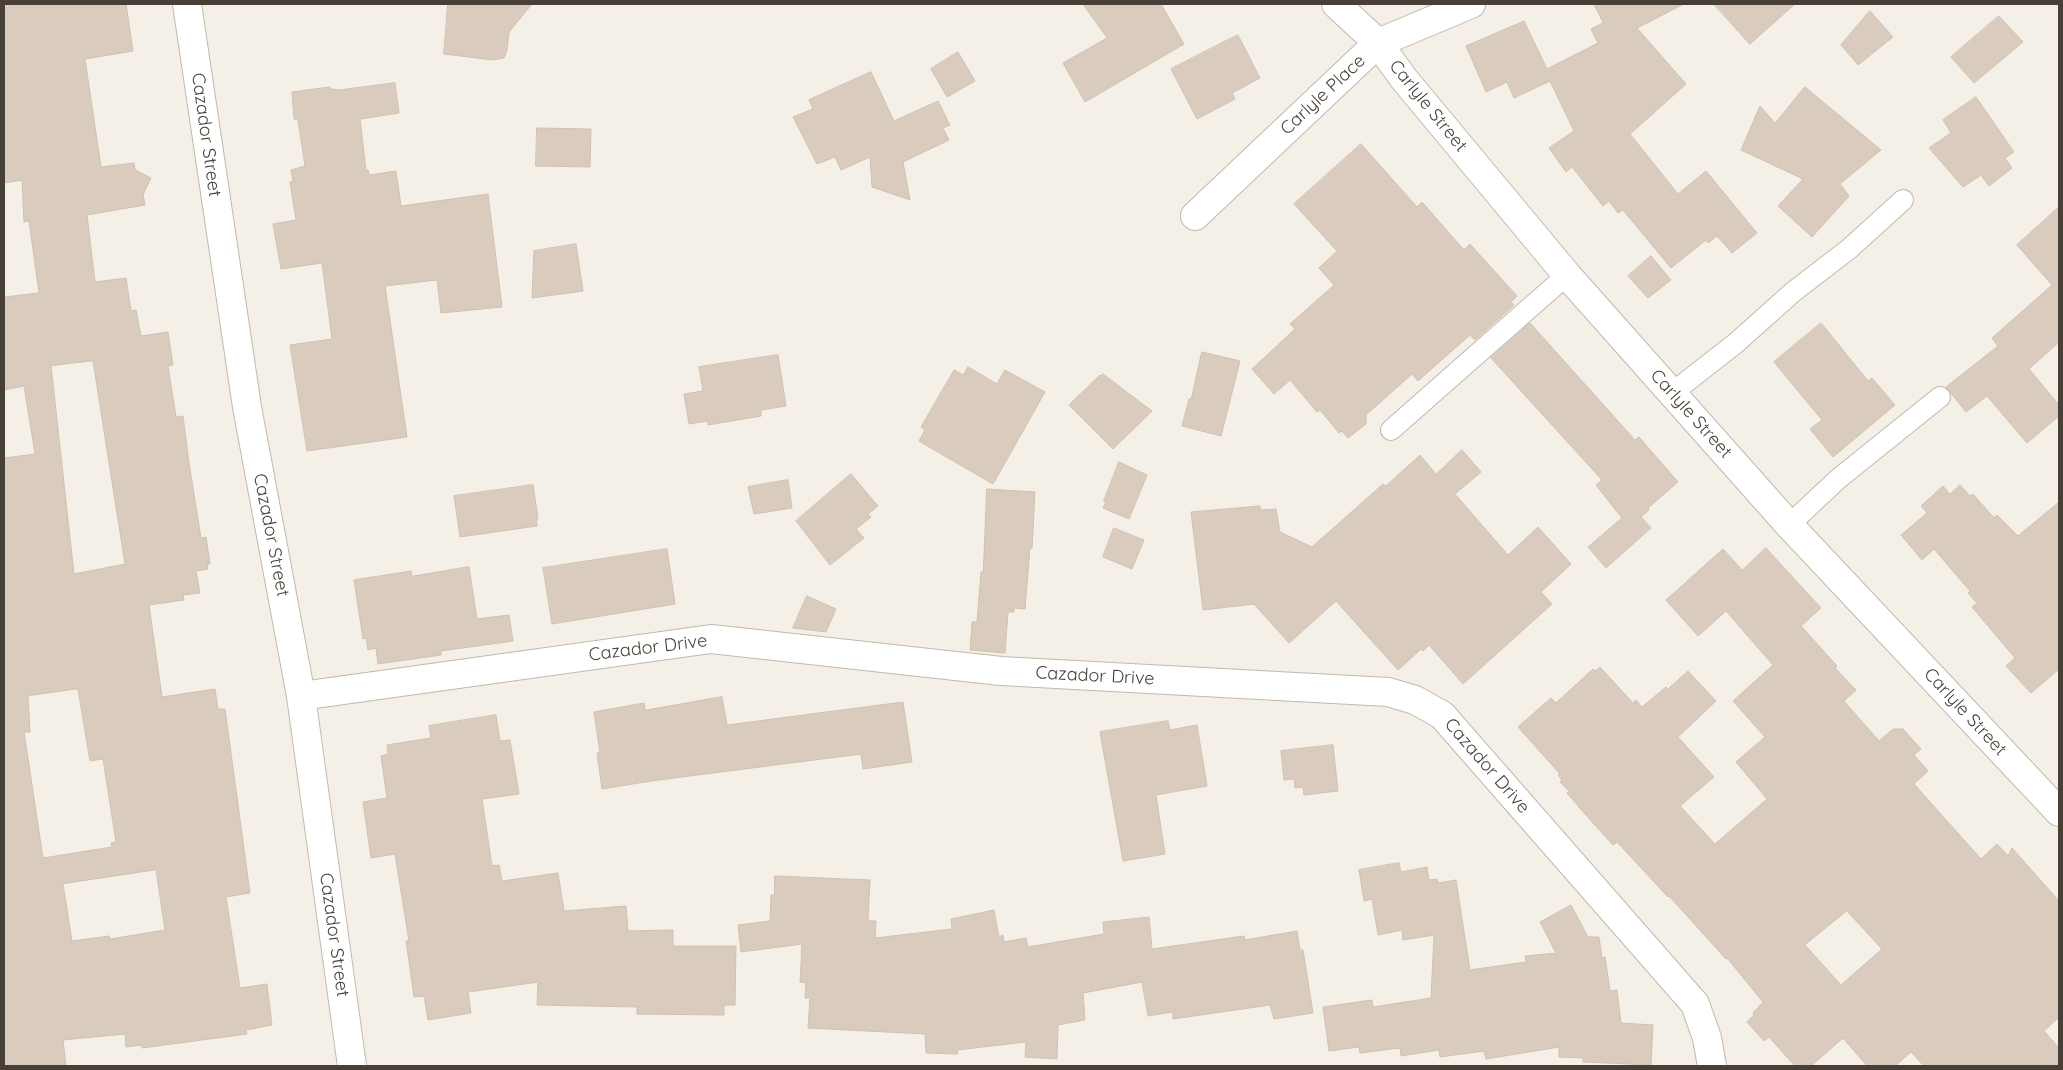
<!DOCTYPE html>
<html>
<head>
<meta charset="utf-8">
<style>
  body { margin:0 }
  #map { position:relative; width:2063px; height:1070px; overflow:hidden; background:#f4efe7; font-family:Quicksand,sans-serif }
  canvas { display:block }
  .frame { position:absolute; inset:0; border:5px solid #483f36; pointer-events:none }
</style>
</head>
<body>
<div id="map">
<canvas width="2063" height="1070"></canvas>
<div class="frame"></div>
</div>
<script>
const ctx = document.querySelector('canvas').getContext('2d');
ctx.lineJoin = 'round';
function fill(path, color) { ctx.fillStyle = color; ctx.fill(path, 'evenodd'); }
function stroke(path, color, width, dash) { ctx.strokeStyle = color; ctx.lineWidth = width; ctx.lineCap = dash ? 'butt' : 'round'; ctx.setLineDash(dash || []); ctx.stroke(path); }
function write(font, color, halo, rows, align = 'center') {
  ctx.font = font + ' Quicksand,sans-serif'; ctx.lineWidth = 4; ctx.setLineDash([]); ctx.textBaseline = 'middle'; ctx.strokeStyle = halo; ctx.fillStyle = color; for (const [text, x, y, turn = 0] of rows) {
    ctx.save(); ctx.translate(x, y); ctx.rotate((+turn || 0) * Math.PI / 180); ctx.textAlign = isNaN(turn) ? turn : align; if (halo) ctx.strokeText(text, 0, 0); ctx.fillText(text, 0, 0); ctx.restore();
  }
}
const building = new Path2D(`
  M 4,4 L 126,4 L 133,51 L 85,59 L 101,167 L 134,163 L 135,170 L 151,178 L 143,195 L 145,205 L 87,215 L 95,282 L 126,278 L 131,311 L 136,310 L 141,336 L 168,332 L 173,365 L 168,366 L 176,417 L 183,416 L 189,463 L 201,538 L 206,537 L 210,564 L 207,564 L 208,569 L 196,571 L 200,593 L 183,595 L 184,600 L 149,605 L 162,697 L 215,689 L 218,709 L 225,709 L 250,893 L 226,897 L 240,988 L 267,984 L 272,1025 L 246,1030 L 247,1034 L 142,1048 L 141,1045 L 126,1047 L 125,1034 L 63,1040 L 66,1066 L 4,1066 L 4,458 L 35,454 L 24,386 L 4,390 L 4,297 L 39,293 L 29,221 L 24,222 L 22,180 L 4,183 ZM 93,361 L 125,564 L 74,574 L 51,366 ZM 78,689 L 90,761 L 103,759 L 116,842 L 111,843 L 112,847 L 43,858 L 24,732 L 30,732 L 28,696 ZM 156,870 L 165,930 L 110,939 L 109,936 L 72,941 L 63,884 Z
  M 448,4 L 532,4 L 509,32 L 507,50 L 504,58 L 493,60 L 444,54 Z
  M 1083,4 L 1161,4 L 1184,44 L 1085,102 L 1063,63 L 1107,38 Z
  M 1594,4 L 1684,4 L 1637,28 L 1686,84 L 1657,110 L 1655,109 L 1656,111 L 1630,134 L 1678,194 L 1706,171 L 1757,233 L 1732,253 L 1717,236 L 1708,243 L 1706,240 L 1671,268 L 1623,210 L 1618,213 L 1609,201 L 1603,206 L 1572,167 L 1566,172 L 1549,148 L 1574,131 L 1550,81 L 1514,98 L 1507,82 L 1486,92 L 1466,46 L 1524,21 L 1547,69 L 1598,43 L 1591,29 L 1603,23 Z
  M 1714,4 L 1795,4 L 1750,44 Z
  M 1870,11 L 1893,37 L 1858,65 L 1841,45 Z
  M 1999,16 L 2023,42 L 1974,83 L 1951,57 Z
  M 1238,35 L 1260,78 L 1232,93 L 1235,99 L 1197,119 L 1171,69 Z
  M 958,52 L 975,81 L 947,97 L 931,69 Z
  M 871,72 L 894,121 L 938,101 L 950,125 L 943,128 L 949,140 L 903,162 L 910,200 L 872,187 L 870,157 L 841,170 L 835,157 L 817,164 L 793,117 L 813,109 L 809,100 Z
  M 395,83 L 399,113 L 360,119 L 366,170 L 368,170 L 369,175 L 396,171 L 401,206 L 488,194 L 502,307 L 441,313 L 437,280 L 385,286 L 407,437 L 307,451 L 290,345 L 332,339 L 322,263 L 281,269 L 273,224 L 296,220 L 290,182 L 293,181 L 291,170 L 305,166 L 298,120 L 294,119 L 292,92 L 330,87 L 330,89 L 339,90 Z
  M 1805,87 L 1881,150 L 1840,184 L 1849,196 L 1812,237 L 1778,206 L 1803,179 L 1741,150 L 1760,106 L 1775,123 Z
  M 1976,97 L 2014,152 L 2005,158 L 2012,168 L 1989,186 L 1981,175 L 1963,187 L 1929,148 L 1951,133 L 1943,120 Z
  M 537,128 L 591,129 L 590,167 L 536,166 Z
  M 1361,144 L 1417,207 L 1422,202 L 1464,250 L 1470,244 L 1517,296 L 1511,302 L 1514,305 L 1475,340 L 1470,335 L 1418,381 L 1412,374 L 1366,415 L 1366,424 L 1348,438 L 1342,431 L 1339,433 L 1320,410 L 1317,412 L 1290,380 L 1274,394 L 1252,369 L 1295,329 L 1290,324 L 1334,285 L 1319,268 L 1337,251 L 1294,204 Z
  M 2059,207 L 2059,342 L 2029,369 L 2059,405 L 2059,416 L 2027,443 L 1987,396 L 1966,412 L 1946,387 L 1998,346 L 1992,338 L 2052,285 L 2017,245 Z
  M 576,244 L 583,291 L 532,298 L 534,251 Z
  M 1651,256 L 1671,280 L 1648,298 L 1628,276 Z
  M 1530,323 L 1635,440 L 1639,437 L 1678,482 L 1648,508 L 1649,510 L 1641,517 L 1651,528 L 1606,568 L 1588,547 L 1622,518 L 1596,485 L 1602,480 L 1491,358 Z
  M 1821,323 L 1868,381 L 1872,378 L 1895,405 L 1833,457 L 1810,429 L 1822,420 L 1774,362 Z
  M 1202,352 L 1240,361 L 1221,436 L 1182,426 L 1189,399 L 1191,399 Z
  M 778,355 L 786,406 L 761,410 L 761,416 L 708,425 L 708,421 L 689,424 L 684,394 L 703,391 L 699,367 Z
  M 968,367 L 997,384 L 1005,370 L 1045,392 L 993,484 L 919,441 L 925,430 L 921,427 L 954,370 L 963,375 Z
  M 1103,374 L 1152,411 L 1113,449 L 1069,405 L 1100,375 L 1101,376 Z
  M 1462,450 L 1481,472 L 1455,494 L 1508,555 L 1538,527 L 1571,564 L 1541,592 L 1552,604 L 1463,684 L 1429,645 L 1423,651 L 1421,649 L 1398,670 L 1336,601 L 1289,643 L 1254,604 L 1203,610 L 1191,512 L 1260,506 L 1260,510 L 1276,509 L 1280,532 L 1312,547 L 1383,484 L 1386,486 L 1420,455 L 1436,474 Z
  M 1119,462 L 1147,475 L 1129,519 L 1103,508 L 1106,501 L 1104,501 Z
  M 851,474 L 878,506 L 868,514 L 871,517 L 856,529 L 864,538 L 830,565 L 796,521 Z
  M 788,480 L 792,508 L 754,514 L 748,487 Z
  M 533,485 L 538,519 L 536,519 L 537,526 L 460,537 L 454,496 Z
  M 1960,485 L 1970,496 L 1973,494 L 1994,518 L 1997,515 L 2018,536 L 2059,502 L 2059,669 L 2031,693 L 2006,666 L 2015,658 L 1972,607 L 1977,603 L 1968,593 L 1970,591 L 1934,549 L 1922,560 L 1901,535 L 1927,513 L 1921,506 L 1943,486 L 1950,494 Z
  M 987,489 L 1035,492 L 1032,548 L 1030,548 L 1025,609 L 1014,608 L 1014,612 L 1008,612 L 1005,653 L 970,650 L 972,622 L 977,622 L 981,572 L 983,572 Z
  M 1114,528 L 1144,540 L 1132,569 L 1103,557 Z
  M 1766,548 L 1821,608 L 1801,626 L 1837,666 L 1835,668 L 1856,690 L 1844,701 L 1879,741 L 1893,729 L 1903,729 L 1921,749 L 1914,755 L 1928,771 L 1914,784 L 1981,859 L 1997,844 L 2008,856 L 2012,848 L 2059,901 L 2059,1017 L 2044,1031 L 2059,1048 L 2059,1066 L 1924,1066 L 1911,1052 L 1895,1066 L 1867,1066 L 1843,1038 L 1811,1066 L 1795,1066 L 1769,1037 L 1764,1041 L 1747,1022 L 1754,1015 L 1753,1013 L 1763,1002 L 1727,958 L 1726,959 L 1669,896 L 1668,897 L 1617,842 L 1613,845 L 1585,814 L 1567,793 L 1569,791 L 1560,782 L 1562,780 L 1558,775 L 1560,774 L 1518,727 L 1551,698 L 1556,703 L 1593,669 L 1595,671 L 1600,667 L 1633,703 L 1636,700 L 1642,707 L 1666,687 L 1668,689 L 1688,671 L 1716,701 L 1678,737 L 1714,777 L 1680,806 L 1715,844 L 1767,799 L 1736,762 L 1765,737 L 1733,701 L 1773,665 L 1726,611 L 1698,636 L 1666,600 L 1723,549 L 1742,570 ZM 1847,911 L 1882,949 L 1841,985 L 1805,945 Z
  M 667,549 L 675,604 L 552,624 L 543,568 Z
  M 469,567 L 477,619 L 509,615 L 513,641 L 441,651 L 441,655 L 378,664 L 376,648 L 368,650 L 366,638 L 363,639 L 354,580 L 411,571 L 412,576 Z
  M 807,596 L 836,609 L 826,632 L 793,628 Z
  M 722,697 L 727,725 L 903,702 L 912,762 L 863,769 L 861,754 L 651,781 L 602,789 L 597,753 L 600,753 L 594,712 L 644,703 L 645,710 Z
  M 496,715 L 500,741 L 510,740 L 519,794 L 482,799 L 492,866 L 499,865 L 502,881 L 558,873 L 564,911 L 626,906 L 628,931 L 673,930 L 673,946 L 736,946 L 735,1005 L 724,1005 L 724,1015 L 637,1014 L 637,1007 L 537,1005 L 538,982 L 468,992 L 471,1013 L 428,1020 L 424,996 L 414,997 L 406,941 L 409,941 L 395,854 L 371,858 L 363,802 L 387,798 L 381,756 L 388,754 L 387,745 L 431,738 L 429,726 Z
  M 1168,721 L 1170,730 L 1197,725 L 1207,786 L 1156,795 L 1165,854 L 1123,861 L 1100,732 Z
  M 1333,745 L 1338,791 L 1304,795 L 1303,787 L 1295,788 L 1294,779 L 1284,780 L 1281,751 Z
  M 1399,863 L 1401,872 L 1427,867 L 1429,880 L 1437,879 L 1438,883 L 1456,880 L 1470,970 L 1526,962 L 1525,956 L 1556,953 L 1540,922 L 1571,905 L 1588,937 L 1599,937 L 1602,958 L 1605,957 L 1610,991 L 1617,990 L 1621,1023 L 1653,1025 L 1651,1065 L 1583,1062 L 1583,1058 L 1559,1057 L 1559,1047 L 1486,1059 L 1484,1051 L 1440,1057 L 1439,1050 L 1401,1056 L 1400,1048 L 1360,1053 L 1359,1047 L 1329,1051 L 1323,1007 L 1372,1000 L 1373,1007 L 1431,998 L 1434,935 L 1403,940 L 1402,930 L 1378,935 L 1372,899 L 1364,901 L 1359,870 Z
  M 775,876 L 870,880 L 868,921 L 876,921 L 875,938 L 952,929 L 951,919 L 994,910 L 999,937 L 1003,935 L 1004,942 L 1026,938 L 1028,947 L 1104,934 L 1103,922 L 1149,917 L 1152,949 L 1244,936 L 1245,940 L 1297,931 L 1300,950 L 1303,950 L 1313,1013 L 1274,1019 L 1270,1005 L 1173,1019 L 1173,1012 L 1148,1016 L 1142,982 L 1083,993 L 1085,1020 L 1058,1025 L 1057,1059 L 1025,1057 L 1026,1042 L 957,1050 L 958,1054 L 926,1053 L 925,1034 L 808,1028 L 810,998 L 805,998 L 806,983 L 800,982 L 802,944 L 741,952 L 738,925 L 770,921 L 771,895 L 774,895 Z`);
const service = new Path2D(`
  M 1672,393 L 1736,343 L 1793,292 L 1849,249 L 1903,200
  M 1391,430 L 1567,275
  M 1789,525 L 1838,479 L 1940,397`);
const minor = new Path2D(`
  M 187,4 L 247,407 L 301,696 L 352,1066
  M 1336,4 L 1378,43 L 1404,79 L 1567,275 L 1789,525 L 2059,812
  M 1195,216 L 1378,43 L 1471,4
  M 301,696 L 711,639 L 1001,671 L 1388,692 L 1415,700 L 1442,715 L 1695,1004 L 1707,1038 L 1712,1066`);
const streetNames = [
  ["Carlyle Place",1323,95,-43],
  ["Carlyle Street",1428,106,51],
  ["Cazador Street",206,135,82],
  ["Carlyle Street",1691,414,48],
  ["Cazador Street",271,535,79],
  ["Cazador Drive",648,648,-7],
  ["Cazador Drive",1095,676,3],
  ["Carlyle Street",1965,712,47],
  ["Cazador Drive",1487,766,49],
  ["Cazador Street",334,935,82]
];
fill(building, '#d9ccbf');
stroke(building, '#d2c0af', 1);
stroke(service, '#c3b8ac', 22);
stroke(minor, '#c3b8ac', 30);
stroke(service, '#fff', 20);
stroke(minor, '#fff', 28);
write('18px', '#483f36', '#fff', streetNames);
</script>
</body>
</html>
